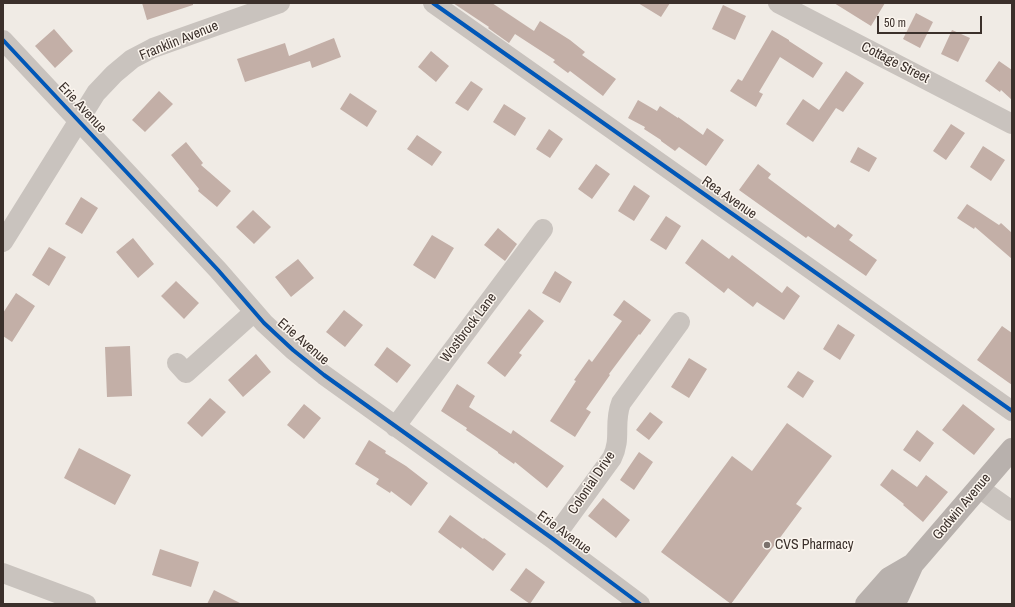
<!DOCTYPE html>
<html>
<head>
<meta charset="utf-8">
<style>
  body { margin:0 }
  #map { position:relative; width:1015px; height:607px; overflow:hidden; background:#f0ebe5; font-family:"Archivo Narrow",sans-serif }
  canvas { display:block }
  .frame { position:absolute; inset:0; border:4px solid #3b302b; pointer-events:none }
  .scale { position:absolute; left:877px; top:16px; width:105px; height:18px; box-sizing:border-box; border:2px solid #3b302b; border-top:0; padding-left:5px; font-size:12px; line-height:14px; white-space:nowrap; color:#3b302b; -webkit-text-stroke:3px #fbf5ee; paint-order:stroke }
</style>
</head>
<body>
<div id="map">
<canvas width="1015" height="607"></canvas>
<div class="frame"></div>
<div class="scale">50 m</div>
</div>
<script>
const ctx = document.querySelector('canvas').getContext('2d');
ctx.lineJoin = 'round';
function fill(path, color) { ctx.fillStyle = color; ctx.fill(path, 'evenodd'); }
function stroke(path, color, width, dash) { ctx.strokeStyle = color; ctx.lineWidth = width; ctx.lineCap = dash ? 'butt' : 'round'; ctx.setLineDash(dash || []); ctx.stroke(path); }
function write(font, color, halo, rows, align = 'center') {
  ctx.font = font + ' "Archivo Narrow",sans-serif'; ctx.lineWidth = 3; ctx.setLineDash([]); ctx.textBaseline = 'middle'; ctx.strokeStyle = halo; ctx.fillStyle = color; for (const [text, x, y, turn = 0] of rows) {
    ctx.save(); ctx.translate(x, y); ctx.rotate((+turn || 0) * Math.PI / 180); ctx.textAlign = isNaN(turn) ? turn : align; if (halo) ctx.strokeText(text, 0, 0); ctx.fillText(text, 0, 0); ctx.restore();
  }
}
const building = new Path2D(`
  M 142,3 L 193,3 L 193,5 L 147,20 Z
  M 453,3 L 492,3 L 534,31 L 540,21 L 570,40 L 585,52 L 582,55 L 616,79 L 603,96 L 570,71 L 568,73 L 553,62 L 555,60 L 515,34 L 509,43 L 488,28 L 489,27 Z
  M 638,3 L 670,3 L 661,17 Z
  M 834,3 L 885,3 L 871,26 Z
  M 723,5 L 746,16 L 735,40 L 712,29 Z
  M 916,13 L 933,22 L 920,48 L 903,39 Z
  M 54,29 L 73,51 L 55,68 L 35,46 Z
  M 772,30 L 789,40 L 789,41 L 823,63 L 813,78 L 780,57 L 759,92 L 763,94 L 756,107 L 730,91 L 738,79 L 742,81 Z
  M 952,30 L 970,38 L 958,62 L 941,54 Z
  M 334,38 L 341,57 L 312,68 L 310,61 L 245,82 L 237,59 L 285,43 L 289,56 Z
  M 431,51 L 449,66 L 436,82 L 418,67 Z
  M 999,61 L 1012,70 L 1012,100 L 1001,90 L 1000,92 L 985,81 Z
  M 846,71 L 864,83 L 843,112 L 836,108 L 813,142 L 786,124 L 803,99 L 819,110 Z
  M 471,81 L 483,89 L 468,111 L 455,103 Z
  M 159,91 L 173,104 L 145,132 L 132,120 Z
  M 350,93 L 377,111 L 367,127 L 340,109 Z
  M 638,100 L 657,111 L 660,106 L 678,118 L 678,117 L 703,135 L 707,128 L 724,140 L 706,166 L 679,147 L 675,151 L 661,141 L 661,140 L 644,129 L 645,127 L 628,118 Z
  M 504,104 L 526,118 L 515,136 L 493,122 Z
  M 951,124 L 965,133 L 946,160 L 933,151 Z
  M 549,129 L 563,139 L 550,158 L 536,149 Z
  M 417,135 L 442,152 L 432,166 L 407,149 Z
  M 186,142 L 203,163 L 201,165 L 231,191 L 217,207 L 198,191 L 199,189 L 171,155 Z
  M 983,146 L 1005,160 L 991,181 L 970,167 Z
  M 858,147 L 877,158 L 869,172 L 850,162 Z
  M 596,164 L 610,174 L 592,199 L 578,189 Z
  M 758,164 L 771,174 L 768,178 L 835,228 L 838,224 L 853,235 L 849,240 L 877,260 L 866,276 L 808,236 L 806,238 L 739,190 Z
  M 634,185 L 650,196 L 634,221 L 618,211 Z
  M 81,197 L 98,208 L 82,234 L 65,224 Z
  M 967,204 L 999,225 L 1001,223 L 1012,233 L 1012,259 L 975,227 L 974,229 L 957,218 Z
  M 253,210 L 271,227 L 254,244 L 236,227 Z
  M 666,216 L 681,226 L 666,250 L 650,240 Z
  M 498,228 L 517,244 L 505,261 L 484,245 Z
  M 432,235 L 454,248 L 435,279 L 413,265 Z
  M 133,238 L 154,264 L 138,278 L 116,252 Z
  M 702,239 L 729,259 L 732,255 L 782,293 L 787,286 L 800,296 L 784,320 L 757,302 L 753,307 L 728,288 L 724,293 L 685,263 Z
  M 49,247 L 66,257 L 49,286 L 32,275 Z
  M 298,259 L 314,278 L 291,297 L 275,277 Z
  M 555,271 L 572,282 L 560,303 L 542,293 Z
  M 176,281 L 199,303 L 184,319 L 161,296 Z
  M 16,293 L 35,306 L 12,342 L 3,336 L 3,313 Z
  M 624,300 L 651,320 L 640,335 L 639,334 L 609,374 L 610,375 L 586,409 L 591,412 L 575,437 L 550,421 L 576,381 L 574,380 L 589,359 L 592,362 L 622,321 L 613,315 Z
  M 529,309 L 544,321 L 519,353 L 522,355 L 505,377 L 487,363 Z
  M 344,310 L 363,325 L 345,347 L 326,332 Z
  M 838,324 L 855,335 L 840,360 L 823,349 Z
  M 1002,326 L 1012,333 L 1012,385 L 977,360 Z
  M 130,346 L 132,396 L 107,397 L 105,347 Z
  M 387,347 L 411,365 L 397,383 L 374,365 Z
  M 256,354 L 271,372 L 243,397 L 228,380 Z
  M 689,358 L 707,369 L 689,398 L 671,387 Z
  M 798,371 L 814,381 L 803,398 L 787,387 Z
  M 457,384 L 475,396 L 469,407 L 511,434 L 513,430 L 564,466 L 547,488 L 515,462 L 514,464 L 498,453 L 498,452 L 466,430 L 467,428 L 441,411 Z
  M 210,398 L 226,412 L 202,437 L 187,423 Z
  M 304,404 L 321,418 L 304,439 L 287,425 Z
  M 963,404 L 995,429 L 974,455 L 942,430 Z
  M 650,412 L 663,422 L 649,440 L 636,430 Z
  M 787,423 L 832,456 L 796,504 L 802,508 L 731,604 L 661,552 L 732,456 L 752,471 Z
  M 917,430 L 934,443 L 920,462 L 903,450 Z
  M 369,440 L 386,451 L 385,453 L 406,466 L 428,483 L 411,506 L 391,491 L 390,493 L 376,484 L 379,479 L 355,464 Z
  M 79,448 L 131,475 L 115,505 L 64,478 Z
  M 639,452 L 653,462 L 634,490 L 620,480 Z
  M 892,469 L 917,487 L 926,475 L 948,492 L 923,522 L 903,505 L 904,504 L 880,485 Z
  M 603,498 L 630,520 L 616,538 L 588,516 Z
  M 450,515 L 483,539 L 484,538 L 506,554 L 493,571 L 462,547 L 461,549 L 438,532 Z
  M 160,549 L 199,562 L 191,587 L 152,575 Z
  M 526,568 L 545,582 L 530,604 L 510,590 Z
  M 214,590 L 242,604 L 207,604 Z`);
const minor = new Path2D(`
  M 433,3 L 1012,411
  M 778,3 L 1012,124
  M 3,40 L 218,270 L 264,323 L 293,350 L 324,375 L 553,539 L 640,604
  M 3,242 L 96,93 L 114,74 L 132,59 L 153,48 L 280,3
  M 177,363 L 186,373 L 254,312
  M 395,427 L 543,229
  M 979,488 L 1012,511
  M 553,539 L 612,458 C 622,438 613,424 621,403 L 680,322
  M 3,573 L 86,604`);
const major = new Path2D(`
  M 866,604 L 889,578 L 913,564
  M 892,604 L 898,597 L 913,564 L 1012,449`);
const cycleway = new Path2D(`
  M 433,3 L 1012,411
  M 3,40 L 218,270 L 264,323 L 293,350 L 324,375 L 553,539 L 640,604`);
const markers = [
  [767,545,4,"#7a716c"]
];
const streetNames = [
  ["Franklin Avenue",179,41,-22],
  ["Cottage Street",895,63,27],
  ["Erie Avenue",82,108,47],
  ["Rea Avenue",729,198,35],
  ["Wostbrock Lane",469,328,-53],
  ["Erie Avenue",303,342,41],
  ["Colonial Drive",592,483,-56],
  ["Godwin Avenue",962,507,-50],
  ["Erie Avenue",564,533,36]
];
const poiNames = [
  ["CVS Pharmacy",775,545]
];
fill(building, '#c3afa7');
stroke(minor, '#c9c3be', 20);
stroke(major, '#b8b1ad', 22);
stroke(cycleway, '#0057b8', 4);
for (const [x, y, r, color] of markers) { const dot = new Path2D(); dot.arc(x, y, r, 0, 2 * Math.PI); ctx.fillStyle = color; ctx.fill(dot); stroke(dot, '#fbf5ee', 1.5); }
write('14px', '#3b302b', '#fbf5ee', streetNames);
write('14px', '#3b302b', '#fbf5ee', poiNames, 'left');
</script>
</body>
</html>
